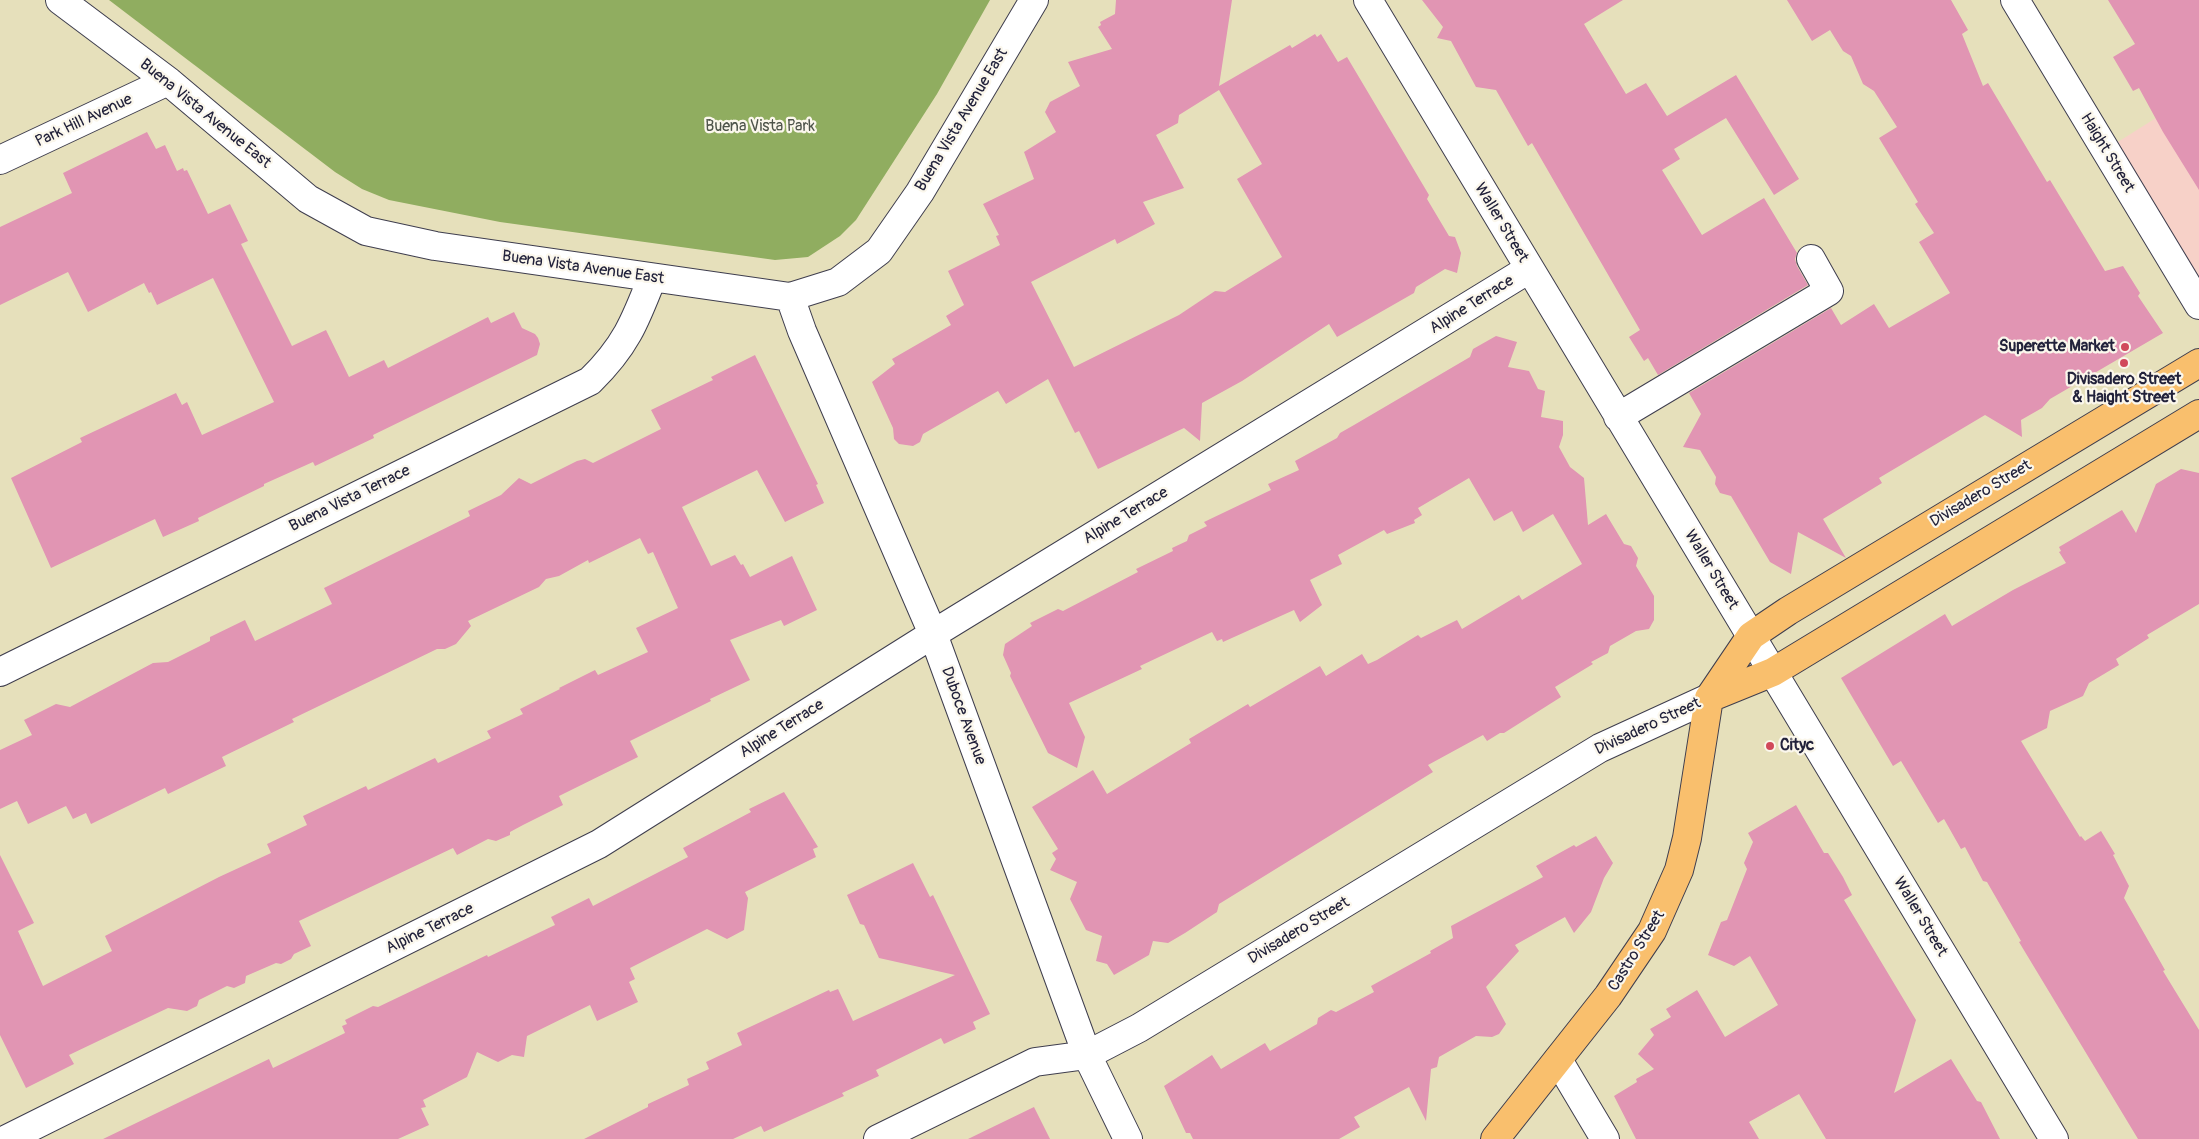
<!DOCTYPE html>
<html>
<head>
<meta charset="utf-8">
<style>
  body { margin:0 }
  canvas { display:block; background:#e6e0bb }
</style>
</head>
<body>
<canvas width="2199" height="1139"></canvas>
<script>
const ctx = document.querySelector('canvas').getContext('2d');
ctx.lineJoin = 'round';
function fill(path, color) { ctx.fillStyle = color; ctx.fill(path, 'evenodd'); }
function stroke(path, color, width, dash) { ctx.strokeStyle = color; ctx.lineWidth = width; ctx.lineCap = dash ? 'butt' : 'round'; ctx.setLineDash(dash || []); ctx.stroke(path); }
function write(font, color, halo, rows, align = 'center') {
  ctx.font = font + ' Pangolin,sans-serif'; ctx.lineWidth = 4.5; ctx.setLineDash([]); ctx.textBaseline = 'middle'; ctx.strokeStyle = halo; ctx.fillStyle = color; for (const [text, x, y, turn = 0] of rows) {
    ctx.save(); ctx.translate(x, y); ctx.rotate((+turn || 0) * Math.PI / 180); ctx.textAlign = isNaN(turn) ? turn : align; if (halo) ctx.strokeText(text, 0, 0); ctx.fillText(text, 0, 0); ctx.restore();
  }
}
const built = new Path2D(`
  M 2199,91 L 2199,306 L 2105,150 Z`);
const forest = new Path2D(`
  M 109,0 L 990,0 L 937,94 L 856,220 L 840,236 L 808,257 L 775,260 L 500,222 L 389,200 L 362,189 L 335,172 Z`);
const building = new Path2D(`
  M 1116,0 L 1232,0 L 1219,86 L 1290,45 L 1292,48 L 1315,34 L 1317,37 L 1321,34 L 1338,62 L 1347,57 L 1429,195 L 1427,199 L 1449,236 L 1455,237 L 1461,253 L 1457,273 L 1445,269 L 1416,287 L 1414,293 L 1337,337 L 1329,324 L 1242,381 L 1202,403 L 1200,441 L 1184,428 L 1098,469 L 1079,431 L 1075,433 L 1048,379 L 1006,404 L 998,391 L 923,434 L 920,442 L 913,446 L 899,444 L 894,439 L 893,428 L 872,382 L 895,364 L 892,359 L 951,325 L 946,316 L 964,305 L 948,271 L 1000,245 L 996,236 L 999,235 L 983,204 L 1034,179 L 1024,152 L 1056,132 L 1045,112 L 1050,102 L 1080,86 L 1068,62 L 1112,49 L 1098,27 L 1101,25 L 1100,22 L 1115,14 ZM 1219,90 L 1262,164 L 1237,179 L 1282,257 L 1225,292 L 1215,291 L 1179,315 L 1074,367 L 1031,282 L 1115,239 L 1117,244 L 1155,224 L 1143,202 L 1184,188 L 1156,135 L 1178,123 L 1179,115 Z
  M 1422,0 L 1623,0 L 1584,24 L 1626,94 L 1646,83 L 1667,116 L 1736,75 L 1799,179 L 1774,195 L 1726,118 L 1674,149 L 1680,159 L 1662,170 L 1702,235 L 1764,198 L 1797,253 L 1795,259 L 1797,266 L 1808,285 L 1658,375 L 1648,358 L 1644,361 L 1629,337 L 1640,330 L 1532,143 L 1528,146 L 1496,90 L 1476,87 L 1451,41 L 1437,38 L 1443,27 Z
  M 1787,0 L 1951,0 L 1968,30 L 1962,34 L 1983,86 L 1988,83 L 2047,182 L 2050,180 L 2105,271 L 2123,266 L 2140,293 L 2138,296 L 2163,333 L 2050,399 L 2042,408 L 2021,420 L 2022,437 L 1985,415 L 1879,478 L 1882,483 L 1823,519 L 1846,558 L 1798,532 L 1791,574 L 1770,562 L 1731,496 L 1720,493 L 1715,484 L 1716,477 L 1700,450 L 1683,447 L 1701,414 L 1689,393 L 1831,308 L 1841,325 L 1874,304 L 1889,328 L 1950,293 L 1919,242 L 1934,233 L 1915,204 L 1918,202 L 1879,138 L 1897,127 L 1874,91 L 1863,84 L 1851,56 L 1843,51 L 1830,30 L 1812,41 Z
  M 2108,0 L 2199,0 L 2199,190 L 2163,132 L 2139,88 L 2133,91 L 2113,57 L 2135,44 Z
  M 147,132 L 156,149 L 165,145 L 177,171 L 183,168 L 184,171 L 187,170 L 208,214 L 230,204 L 248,241 L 241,244 L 292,346 L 326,330 L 349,377 L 384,360 L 388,368 L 488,317 L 491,323 L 514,312 L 522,328 L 535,334 L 538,338 L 540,344 L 537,355 L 373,435 L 374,438 L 315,466 L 313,462 L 264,484 L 264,486 L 198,518 L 199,521 L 163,537 L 155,519 L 51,568 L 11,478 L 82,442 L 80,438 L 176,393 L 182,405 L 187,402 L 202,435 L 274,402 L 213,278 L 157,305 L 151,292 L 149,293 L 144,283 L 88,312 L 68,272 L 0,305 L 0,227 L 72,193 L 63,173 Z
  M 1496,336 L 1517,342 L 1508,367 L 1529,371 L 1538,389 L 1545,391 L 1541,417 L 1563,421 L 1563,435 L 1559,447 L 1570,467 L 1584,478 L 1588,525 L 1606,514 L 1624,544 L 1631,546 L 1638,558 L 1636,566 L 1654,596 L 1654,620 L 1649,629 L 1636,631 L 1610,646 L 1608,653 L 1591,662 L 1593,664 L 1555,687 L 1561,697 L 1504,733 L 1500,733 L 1487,741 L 1483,735 L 1428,765 L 1433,772 L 1219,904 L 1217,912 L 1185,933 L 1168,943 L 1153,941 L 1149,955 L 1114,975 L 1107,964 L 1096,961 L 1102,936 L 1086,930 L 1070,899 L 1077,882 L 1050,870 L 1056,859 L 1052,853 L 1058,849 L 1032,807 L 1093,770 L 1107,794 L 1191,743 L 1189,739 L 1248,704 L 1250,707 L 1320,666 L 1326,676 L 1362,654 L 1368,664 L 1377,660 L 1418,635 L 1421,638 L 1457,620 L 1462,629 L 1519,595 L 1522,600 L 1582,564 L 1553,514 L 1523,532 L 1512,511 L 1494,521 L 1469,478 L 1418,508 L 1422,515 L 1414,520 L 1415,523 L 1387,534 L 1384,530 L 1338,555 L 1342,564 L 1310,580 L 1322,605 L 1300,622 L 1294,610 L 1223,642 L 1222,639 L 1217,641 L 1212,632 L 1140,666 L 1142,669 L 1069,703 L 1085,737 L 1077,768 L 1048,753 L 1010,676 L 1011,673 L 1003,655 L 1005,644 L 1032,626 L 1030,623 L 1058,609 L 1063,611 L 1138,572 L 1136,569 L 1173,551 L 1172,548 L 1187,541 L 1189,535 L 1207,526 L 1204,522 L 1271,490 L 1268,484 L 1299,470 L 1295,461 L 1337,438 L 1340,433 L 1354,425 L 1470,357 L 1473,349 Z
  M 755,355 L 818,484 L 816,485 L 824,503 L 785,522 L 757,470 L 682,507 L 711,566 L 735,555 L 741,565 L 743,564 L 750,577 L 792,556 L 817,610 L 784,626 L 781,620 L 730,640 L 750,680 L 710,699 L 711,701 L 630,741 L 638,757 L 559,796 L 563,805 L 523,825 L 510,832 L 510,835 L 496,841 L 488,839 L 457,855 L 453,848 L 299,921 L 311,946 L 294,954 L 291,959 L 281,964 L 276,963 L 246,976 L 245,983 L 234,988 L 227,986 L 199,1000 L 197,1006 L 187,1011 L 168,1008 L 113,1034 L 69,1055 L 74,1064 L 26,1088 L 0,1035 L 0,855 L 34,923 L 18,931 L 43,986 L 112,951 L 105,936 L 219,877 L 271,853 L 267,844 L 307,825 L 303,816 L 366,786 L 368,790 L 435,758 L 438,763 L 491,738 L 487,731 L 523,714 L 520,709 L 560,689 L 559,688 L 595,670 L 598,675 L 648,652 L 636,628 L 678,608 L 653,552 L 648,554 L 640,538 L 589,563 L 588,560 L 559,576 L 546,579 L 539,587 L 468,621 L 471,626 L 456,644 L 445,649 L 437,649 L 292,719 L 294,722 L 222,757 L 226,766 L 168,794 L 165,788 L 91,824 L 86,813 L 73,819 L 66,806 L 28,824 L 17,801 L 0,809 L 0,750 L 32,735 L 24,720 L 56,704 L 70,707 L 153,663 L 168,662 L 210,641 L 210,637 L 245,620 L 255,641 L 332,604 L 324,588 L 470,516 L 468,511 L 501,495 L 519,478 L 531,484 L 577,461 L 585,459 L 593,463 L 661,429 L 651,410 L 713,380 L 711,377 Z
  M 2181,469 L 2199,473 L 2199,604 L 2147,635 L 2149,638 L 2116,659 L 2119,665 L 2089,683 L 2083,696 L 2050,711 L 2047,728 L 2021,741 L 2080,837 L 2081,836 L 2085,841 L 2101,831 L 2115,854 L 2113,855 L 2129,886 L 2124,898 L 2165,970 L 2163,971 L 2199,1030 L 2199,1139 L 2138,1139 L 2019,942 L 2021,941 L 1987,882 L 1983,881 L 1965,847 L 1961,849 L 1944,819 L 1938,823 L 1901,761 L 1893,766 L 1841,678 L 1945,614 L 1952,626 L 2013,590 L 2066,563 L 2059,552 L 2061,551 L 2059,547 L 2122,510 L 2136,533 L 2156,484 Z
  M 784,792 L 818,847 L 813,849 L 816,857 L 745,892 L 748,898 L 744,930 L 727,939 L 707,929 L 630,968 L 635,979 L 629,982 L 638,1002 L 597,1021 L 590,1005 L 527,1036 L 524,1057 L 512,1055 L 498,1062 L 477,1052 L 467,1077 L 423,1100 L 426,1107 L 421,1108 L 429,1125 L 398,1139 L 103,1139 L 269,1059 L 273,1068 L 345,1033 L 342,1026 L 347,1024 L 345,1020 L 373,1006 L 378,1007 L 487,955 L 488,957 L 555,925 L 551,917 L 589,898 L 593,906 L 688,857 L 683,848 L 751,812 L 749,809 Z
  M 1796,805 L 1824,853 L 1828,853 L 1843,877 L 1852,895 L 1844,900 L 1916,1020 L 1894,1093 L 1951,1059 L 1977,1101 L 1981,1102 L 2000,1139 L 1826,1139 L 1799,1094 L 1749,1122 L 1759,1139 L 1636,1139 L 1614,1096 L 1637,1082 L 1636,1079 L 1654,1069 L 1638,1054 L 1654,1035 L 1650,1029 L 1671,1017 L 1666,1009 L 1697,990 L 1725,1037 L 1778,1005 L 1750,956 L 1734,966 L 1708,955 L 1721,922 L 1727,920 L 1747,869 L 1744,863 L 1753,842 L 1748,833 Z
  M 1596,836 L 1613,863 L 1604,878 L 1591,912 L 1574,933 L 1565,917 L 1515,945 L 1519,951 L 1486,987 L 1506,1024 L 1499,1034 L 1492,1037 L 1476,1036 L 1439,1057 L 1437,1067 L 1431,1069 L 1426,1121 L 1409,1087 L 1354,1117 L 1360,1127 L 1339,1139 L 1193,1139 L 1190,1133 L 1186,1133 L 1164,1086 L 1212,1055 L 1221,1069 L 1265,1043 L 1270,1051 L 1317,1024 L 1318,1018 L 1331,1010 L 1336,1012 L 1374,992 L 1371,986 L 1431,953 L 1430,951 L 1453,938 L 1451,926 L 1543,877 L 1536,866 L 1574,845 L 1576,847 Z
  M 913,863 L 930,897 L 933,895 L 990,1014 L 973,1022 L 976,1029 L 944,1044 L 941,1038 L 876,1070 L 879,1076 L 842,1093 L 844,1096 L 764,1132 L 761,1126 L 733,1139 L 584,1139 L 648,1107 L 648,1104 L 689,1085 L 687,1079 L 709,1069 L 706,1062 L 742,1045 L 737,1033 L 829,990 L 830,992 L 838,989 L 853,1021 L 955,975 L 879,958 L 864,925 L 860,924 L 847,895 Z
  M 1034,1107 L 1050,1139 L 968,1139 Z`);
const minor = new Path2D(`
  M 60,0 L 168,81 L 308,199 L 366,231 L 435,246 L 790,297 L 838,282 L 879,251 L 920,192 L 1034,0
  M 1368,0 L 2054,1139
  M 2015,0 L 2199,305
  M 0,160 L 168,81
  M 790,297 L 802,331 L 933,634 L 1087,1055 L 1128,1139
  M 1618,417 L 1829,291 L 1811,259
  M 0,672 L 590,381 C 625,347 635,322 652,278
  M 1558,1060 L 1605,1139
  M 7,1139 L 599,844 L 933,634 L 1529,269
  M 878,1139 L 1035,1062 L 1087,1055 L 1139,1028 L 1600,748 L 1709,698`);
const major = new Path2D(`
  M 1709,698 L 1773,672 L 2199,414
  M 1495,1139 L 1608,996 L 1652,931 L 1679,870 L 1687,838 L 1709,698 L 1751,636 L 1788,611 L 2199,363`);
const markers = [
  [2125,347,5,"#d1495b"],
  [2124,363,5,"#d1495b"],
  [1770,746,5,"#d1495b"]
];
const streetNames = [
  ["Buena Vista Avenue East",205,114,39],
  ["Buena Vista Avenue East",962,120,-59],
  ["Park Hill Avenue",84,121,-25],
  ["Haight Street",2107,153,59],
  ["Waller Street",1501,223,59],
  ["Buena Vista Avenue East",583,268,8],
  ["Alpine Terrace",1472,305,-32],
  ["Divisadero Street",1981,494,-31],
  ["Buena Vista Terrace",350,499,-26],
  ["Alpine Terrace",1126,516,-31],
  ["Waller Street",1711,570,59],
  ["Duboce Avenue",963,716,70],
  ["Divisadero Street",1648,727,-25],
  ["Alpine Terrace",782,729,-32],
  ["Waller Street",1920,917,59],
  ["Alpine Terrace",430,929,-26],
  ["Divisadero Street",1299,931,-31],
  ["Castro Street",1637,951,-58]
];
const parkNames = [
  ["Buena Vista Park",760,127]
];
const poiNames = [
  ["Superette Market",2115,347],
  ["Divisadero Street",2124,380,"center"],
  ["& Haight Street",2124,398,"center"],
  ["Cityc",1780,746,"left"]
];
fill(built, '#f7d1c8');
fill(forest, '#90ad60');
fill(building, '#e195b3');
stroke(minor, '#3f3e4e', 30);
stroke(major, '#3f3e4e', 30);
stroke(minor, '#fff', 28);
stroke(major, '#f9bf6d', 28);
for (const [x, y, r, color] of markers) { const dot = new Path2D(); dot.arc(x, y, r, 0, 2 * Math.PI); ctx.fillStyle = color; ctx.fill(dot); stroke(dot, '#fbf7ec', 2); }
write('16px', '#22223b', '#fbf7ec', streetNames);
write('16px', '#4e544a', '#fbf7ec', parkNames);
write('bold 16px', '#22223b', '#fbf7ec', poiNames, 'right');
</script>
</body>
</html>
